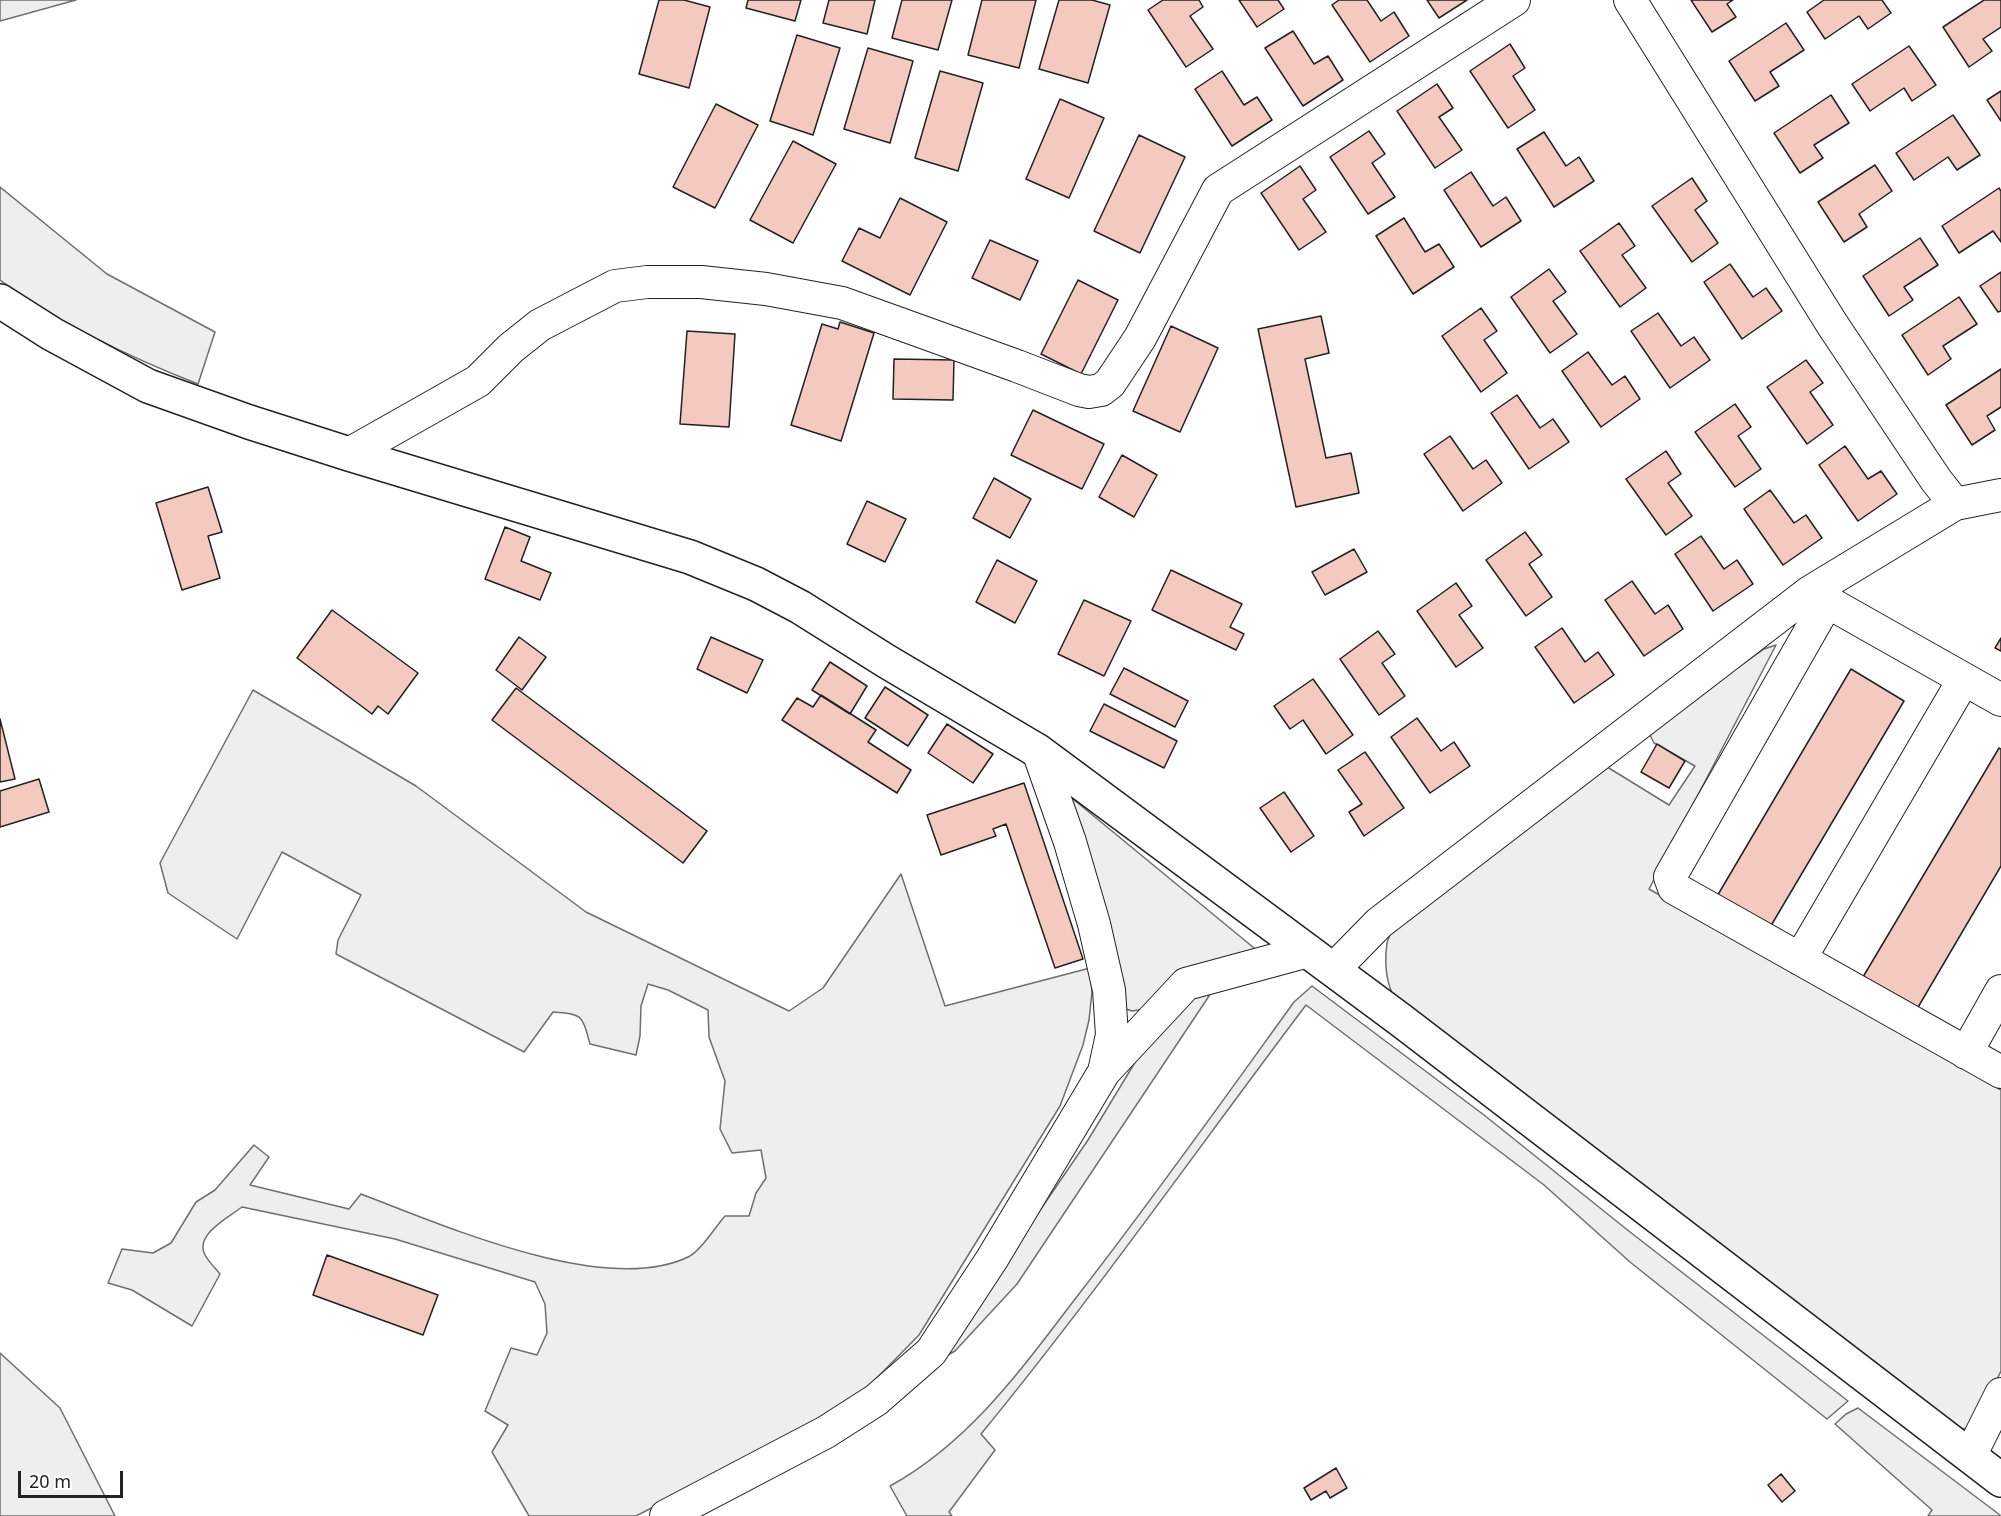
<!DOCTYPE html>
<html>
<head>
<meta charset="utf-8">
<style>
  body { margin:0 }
  #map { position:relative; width:2001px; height:1516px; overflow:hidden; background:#fff; font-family:"Noto Sans",sans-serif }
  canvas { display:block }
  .scale { position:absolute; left:18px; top:1471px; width:105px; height:27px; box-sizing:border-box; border:3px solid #222; border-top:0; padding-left:8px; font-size:18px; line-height:21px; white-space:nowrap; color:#222; -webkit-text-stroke:4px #fff; paint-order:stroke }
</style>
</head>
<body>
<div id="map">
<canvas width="2001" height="1516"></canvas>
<div class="scale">20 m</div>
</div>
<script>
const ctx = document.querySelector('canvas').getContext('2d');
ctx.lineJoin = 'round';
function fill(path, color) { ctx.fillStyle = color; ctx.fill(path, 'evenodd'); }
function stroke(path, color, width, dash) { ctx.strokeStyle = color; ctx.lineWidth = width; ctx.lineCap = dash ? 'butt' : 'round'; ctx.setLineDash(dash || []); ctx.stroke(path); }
const green = new Path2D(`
  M 0,0 L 76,0 L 0,21 Z
  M 0,187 L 107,274 L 215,332 L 198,384 C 127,356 62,325 0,280 Z
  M 1776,645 L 1649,889 L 2001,1090 L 2001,1371 L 1978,1418 L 1969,1428 L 1961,1429 L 1398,1004 C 1386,986 1384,965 1387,943 C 1389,934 1396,925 1400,917 L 1604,765 L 1669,805 L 1695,766 L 1654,743 L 1648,731 L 1764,649 Z
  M 253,690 L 416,786 L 586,912 L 789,1011 L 823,988 L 901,874 L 945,1006 L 1090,968 L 1092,992 L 1089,1020 L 1083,1045 L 1060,1106 L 919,1335 L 863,1392 L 792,1436 L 636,1516 L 529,1516 L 492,1452 L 508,1425 L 485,1411 L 511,1348 L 537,1355 L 547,1333 L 545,1304 L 535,1282 L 395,1239 L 242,1207 C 229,1217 194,1235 205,1255 C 209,1262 215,1268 220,1274 L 192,1326 L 132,1290 L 108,1283 L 122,1249 L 153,1253 L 171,1243 L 196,1202 L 215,1190 L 254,1145 L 269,1157 L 250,1185 L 349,1209 L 361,1194 C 443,1225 605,1297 688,1257 C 700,1252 716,1226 725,1216 L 749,1216 L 756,1193 L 766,1178 L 761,1150 L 732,1153 L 720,1129 L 725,1081 L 709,1037 L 708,1010 L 668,990 L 648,984 L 641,1006 L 640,1036 L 636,1055 L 590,1044 C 582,1015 583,1014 553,1012 L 524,1052 L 336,954 L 338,940 L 361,895 L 282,852 L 237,939 L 168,893 L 160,863 Z
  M 1056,785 L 1265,957 L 1145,1009 L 1132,1011 L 1123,1008 Z
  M 1312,986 L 1484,1115 L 1630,1232 L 1848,1401 L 1827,1419 L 1630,1262 L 1544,1185 L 1306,1005 C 1198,1148 1095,1295 981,1434 L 995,1450 L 949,1512 L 952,1516 L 907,1516 L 890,1486 C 973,1440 1025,1364 1082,1290 C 1155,1196 1224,1099 1294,1002 Z
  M 1213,990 L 1017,1284 L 955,1351 L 937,1361 L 1088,1140 L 1154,1031 L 1174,1005 Z
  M 0,1353 L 60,1408 L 115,1516 L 0,1516 Z
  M 1858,1408 L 2000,1515 L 2000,1516 L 1928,1516 L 1932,1510 L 1835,1424 L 1846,1414 Z`);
const building = new Path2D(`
  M 659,0 L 684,0 L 710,7 L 689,88 L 639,74 Z
  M 748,0 L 801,0 L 795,21 L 746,8 Z
  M 829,0 L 875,0 L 867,34 L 823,23 Z
  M 902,0 L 952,0 L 938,50 L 892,38 Z
  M 982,0 L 1036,0 L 1019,68 L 968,55 Z
  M 1059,0 L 1092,0 L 1110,5 L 1088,83 L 1039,69 Z
  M 1163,0 L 1199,0 L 1203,7 L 1190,16 L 1213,49 L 1186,67 L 1148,10 Z
  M 1239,0 L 1278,0 L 1284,9 L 1257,27 Z
  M 1339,0 L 1367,0 L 1381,21 L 1394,12 L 1409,36 L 1370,62 L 1332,5 Z
  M 1427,0 L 1467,0 L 1439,18 Z
  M 1691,0 L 1733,0 L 1727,4 L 1736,17 L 1712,32 Z
  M 1824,0 L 1882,0 L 1891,13 L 1868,29 L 1859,16 L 1825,39 L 1807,12 Z
  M 1984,0 L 2001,0 L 2001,27 L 1983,39 L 1992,51 L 1969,67 L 1943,27 Z
  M 1786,23 L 1804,50 L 1770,72 L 1779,86 L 1755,101 L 1729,61 Z
  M 1293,31 L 1314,64 L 1328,56 L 1343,80 L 1303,106 L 1265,48 Z
  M 797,35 L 840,48 L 813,135 L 770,121 Z
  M 1510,44 L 1525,68 L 1513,76 L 1535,110 L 1508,128 L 1470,71 Z
  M 1909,46 L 1936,85 L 1912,101 L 1904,88 L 1870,111 L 1852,84 Z
  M 868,48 L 913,61 L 890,143 L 844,129 Z
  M 940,71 L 983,83 L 958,171 L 915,158 Z
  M 1222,71 L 1244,105 L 1257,97 L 1272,120 L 1232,146 L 1195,89 Z
  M 1437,84 L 1453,108 L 1439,117 L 1462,150 L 1435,168 L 1397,111 Z
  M 2001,91 L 2001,121 L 1987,100 Z
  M 1831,95 L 1849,123 L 1814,145 L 1823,158 L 1800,173 L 1774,133 Z
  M 1060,99 L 1104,118 L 1069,198 L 1026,179 Z
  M 716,104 L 758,125 L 715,208 L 673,187 Z
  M 1953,115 L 1980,155 L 1957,170 L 1948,157 L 1914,180 L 1896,153 Z
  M 1369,131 L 1385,154 L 1372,163 L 1395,197 L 1368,214 L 1330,157 Z
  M 1544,132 L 1566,166 L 1579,157 L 1594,181 L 1554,207 L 1517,149 Z
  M 1139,135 L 1185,157 L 1140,253 L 1094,231 Z
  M 793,141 L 836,164 L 793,243 L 750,220 Z
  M 1875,165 L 1892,191 L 1859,214 L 1867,227 L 1844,242 L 1818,202 Z
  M 1300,166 L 1316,190 L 1303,199 L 1326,232 L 1299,250 L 1261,193 Z
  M 1471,172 L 1493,206 L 1506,197 L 1521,221 L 1481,247 L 1444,190 Z
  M 1692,178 L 1707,201 L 1695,210 L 1718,243 L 1692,262 L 1652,206 Z
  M 1999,188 L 2001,191 L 2001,242 L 1993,231 L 1959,253 L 1942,226 Z
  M 900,198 L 947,222 L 910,295 L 842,261 L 859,228 L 880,238 Z
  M 1404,218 L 1425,252 L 1439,244 L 1454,267 L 1413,294 L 1376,236 Z
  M 1619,223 L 1635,246 L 1622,255 L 1646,288 L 1620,307 L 1580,251 Z
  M 1920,238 L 1938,265 L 1904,287 L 1913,300 L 1889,316 L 1863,276 Z
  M 990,240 L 1038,261 L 1020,300 L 972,278 Z
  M 1730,264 L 1753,297 L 1766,288 L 1782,311 L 1742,339 L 1704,282 Z
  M 1549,269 L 1566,292 L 1553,301 L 1577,334 L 1550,353 L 1511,297 Z
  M 2001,272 L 2001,311 L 1998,312 L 1980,286 Z
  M 1078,280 L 1118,300 L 1081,374 L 1041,354 Z
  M 1959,297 L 1977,324 L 1943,346 L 1951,359 L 1928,375 L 1902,335 Z
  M 1481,308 L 1497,331 L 1484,340 L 1507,373 L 1481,392 L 1442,336 Z
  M 1658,313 L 1681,346 L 1694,337 L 1710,360 L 1670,388 L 1631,331 Z
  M 1321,316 L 1329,353 L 1305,359 L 1326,458 L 1351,453 L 1359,493 L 1296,507 L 1258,329 Z
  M 840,322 L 874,333 L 841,441 L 791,425 L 822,324 L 838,329 Z
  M 1171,326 L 1218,348 L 1180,432 L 1133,411 Z
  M 687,331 L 735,334 L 729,427 L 680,424 Z
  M 1588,352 L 1612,385 L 1625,376 L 1640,399 L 1601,427 L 1562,371 Z
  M 894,359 L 954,360 L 953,400 L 893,399 Z
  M 1806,360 L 1823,383 L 1810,392 L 1833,425 L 1807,444 L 1767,387 Z
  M 2001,369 L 2001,407 L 1987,416 L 1995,430 L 1972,445 L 1946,405 Z
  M 1517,395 L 1540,428 L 1553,419 L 1569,442 L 1529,469 L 1491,413 Z
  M 1735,404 L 1751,427 L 1738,436 L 1761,469 L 1735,487 L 1695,432 Z
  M 1033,410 L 1104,444 L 1082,489 L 1011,455 Z
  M 1450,436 L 1473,469 L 1486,460 L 1502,483 L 1463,511 L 1424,454 Z
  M 1845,446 L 1868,479 L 1881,471 L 1897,494 L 1858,521 L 1819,465 Z
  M 1666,451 L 1681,474 L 1668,483 L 1692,516 L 1666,535 L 1626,479 Z
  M 1122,455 L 1157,475 L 1134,517 L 1099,497 Z
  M 994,478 L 1031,499 L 1010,538 L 973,518 Z
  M 208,487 L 222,532 L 208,536 L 220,578 L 182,590 L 156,503 Z
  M 1770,490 L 1794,523 L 1806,515 L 1822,538 L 1783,565 L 1744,509 Z
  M 867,501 L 906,519 L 885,562 L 847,544 Z
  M 505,527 L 530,537 L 521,561 L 551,573 L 540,600 L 485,579 Z
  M 1525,532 L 1542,555 L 1529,564 L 1552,597 L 1526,616 L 1486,560 Z
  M 1701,536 L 1724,569 L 1737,560 L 1753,584 L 1713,611 L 1675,554 Z
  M 1354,549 L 1367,572 L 1325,595 L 1312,572 Z
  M 997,560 L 1037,581 L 1015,623 L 976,602 Z
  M 1171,570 L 1242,604 L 1230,627 L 1244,634 L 1236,650 L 1152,610 Z
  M 1632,581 L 1655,614 L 1668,605 L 1683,629 L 1644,656 L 1605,600 Z
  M 1456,583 L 1472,606 L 1459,615 L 1483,648 L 1456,667 L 1417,611 Z
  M 1084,600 L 1131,621 L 1104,676 L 1058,654 Z
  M 332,610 L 418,673 L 388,714 L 378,706 L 372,714 L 297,658 Z
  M 1562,628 L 1585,662 L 1598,652 L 1614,675 L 1574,703 L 1535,647 Z
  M 1378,631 L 1395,654 L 1382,663 L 1405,696 L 1379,715 L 1340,659 Z
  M 519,637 L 546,657 L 522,690 L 496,670 Z
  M 711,637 L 763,660 L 747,693 L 697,669 Z
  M 2001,638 L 2001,651 L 1995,648 Z
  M 830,662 L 867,686 L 850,714 L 812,690 Z
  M 1124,668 L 1188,701 L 1175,727 L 1110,694 Z
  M 1851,669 L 1904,701 L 1769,929 L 1716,898 Z
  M 1313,679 L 1353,735 L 1326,754 L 1303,720 L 1290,729 L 1274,706 Z
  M 885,687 L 928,715 L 908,746 L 865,718 Z
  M 516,688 L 707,831 L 683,863 L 492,720 Z
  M 821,695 L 876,730 L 868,742 L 911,770 L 897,793 L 782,720 L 797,698 L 813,707 Z
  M 1104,704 L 1177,741 L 1164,768 L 1090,731 Z
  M 1417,718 L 1441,751 L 1454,742 L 1470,766 L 1430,793 L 1391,737 Z
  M 0,719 L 15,779 L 0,782 Z
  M 947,724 L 993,754 L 973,783 L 928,753 Z
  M 1657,744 L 1685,761 L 1669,788 L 1641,772 Z
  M 1999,748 L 2001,749 L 2001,866 L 1917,1009 L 1863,977 Z
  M 1365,752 L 1404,808 L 1364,836 L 1349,812 L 1362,804 L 1338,770 Z
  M 39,779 L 49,812 L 0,827 L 0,791 Z
  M 1024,783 L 1083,959 L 1055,968 L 1006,824 L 993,829 L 996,836 L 941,855 L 927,815 Z
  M 1284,792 L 1314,836 L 1291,852 L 1260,808 Z
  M 327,1255 L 438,1295 L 423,1335 L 313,1295 Z
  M 1336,1468 L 1347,1488 L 1330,1498 L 1326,1491 L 1311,1500 L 1304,1488 Z
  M 1781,1474 L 1795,1491 L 1782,1502 L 1768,1485 Z`);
const minor = new Path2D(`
  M 1630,0 L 1832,324 L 1936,480 L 1955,504
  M 349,454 L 478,381 L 511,348 L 540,325 L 615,286 L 647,282 L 701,282 L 766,289 L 842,303 L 1017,366 L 1079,390 L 1089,392 L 1101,390 L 1110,383 L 1140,338 L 1218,190 L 1514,0
  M 1810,592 L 2001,700
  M 1827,602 L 1670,877 L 1674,888 L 2001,1072
  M 1038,751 L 1070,842 L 1094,924 L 1109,990 L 1112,1035 L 1104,1072
  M 1800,959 L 1964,679
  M 1333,970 L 1379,923 L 1810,592 L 1955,504 L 2001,495
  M 1966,1053 L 2001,991
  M 1970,1456 L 2001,1394
  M 666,1516 L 826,1432 L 876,1400 L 931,1352 L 992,1259 L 1104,1072 L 1186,984 L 1308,951`);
const tertiary = new Path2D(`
  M 0,301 L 52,334 L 148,386 L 249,422 L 349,454 L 690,557 L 756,584 L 800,607 L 886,661 L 1038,751 L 1402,1021 L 2001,1480`);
fill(green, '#eee');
stroke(green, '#6f6f6f', 1.5);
fill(building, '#f3c9c0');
stroke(building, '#222', 1.5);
stroke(minor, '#222', 34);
stroke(tertiary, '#222', 36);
stroke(minor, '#fff', 32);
stroke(tertiary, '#fff', 33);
</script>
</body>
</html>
